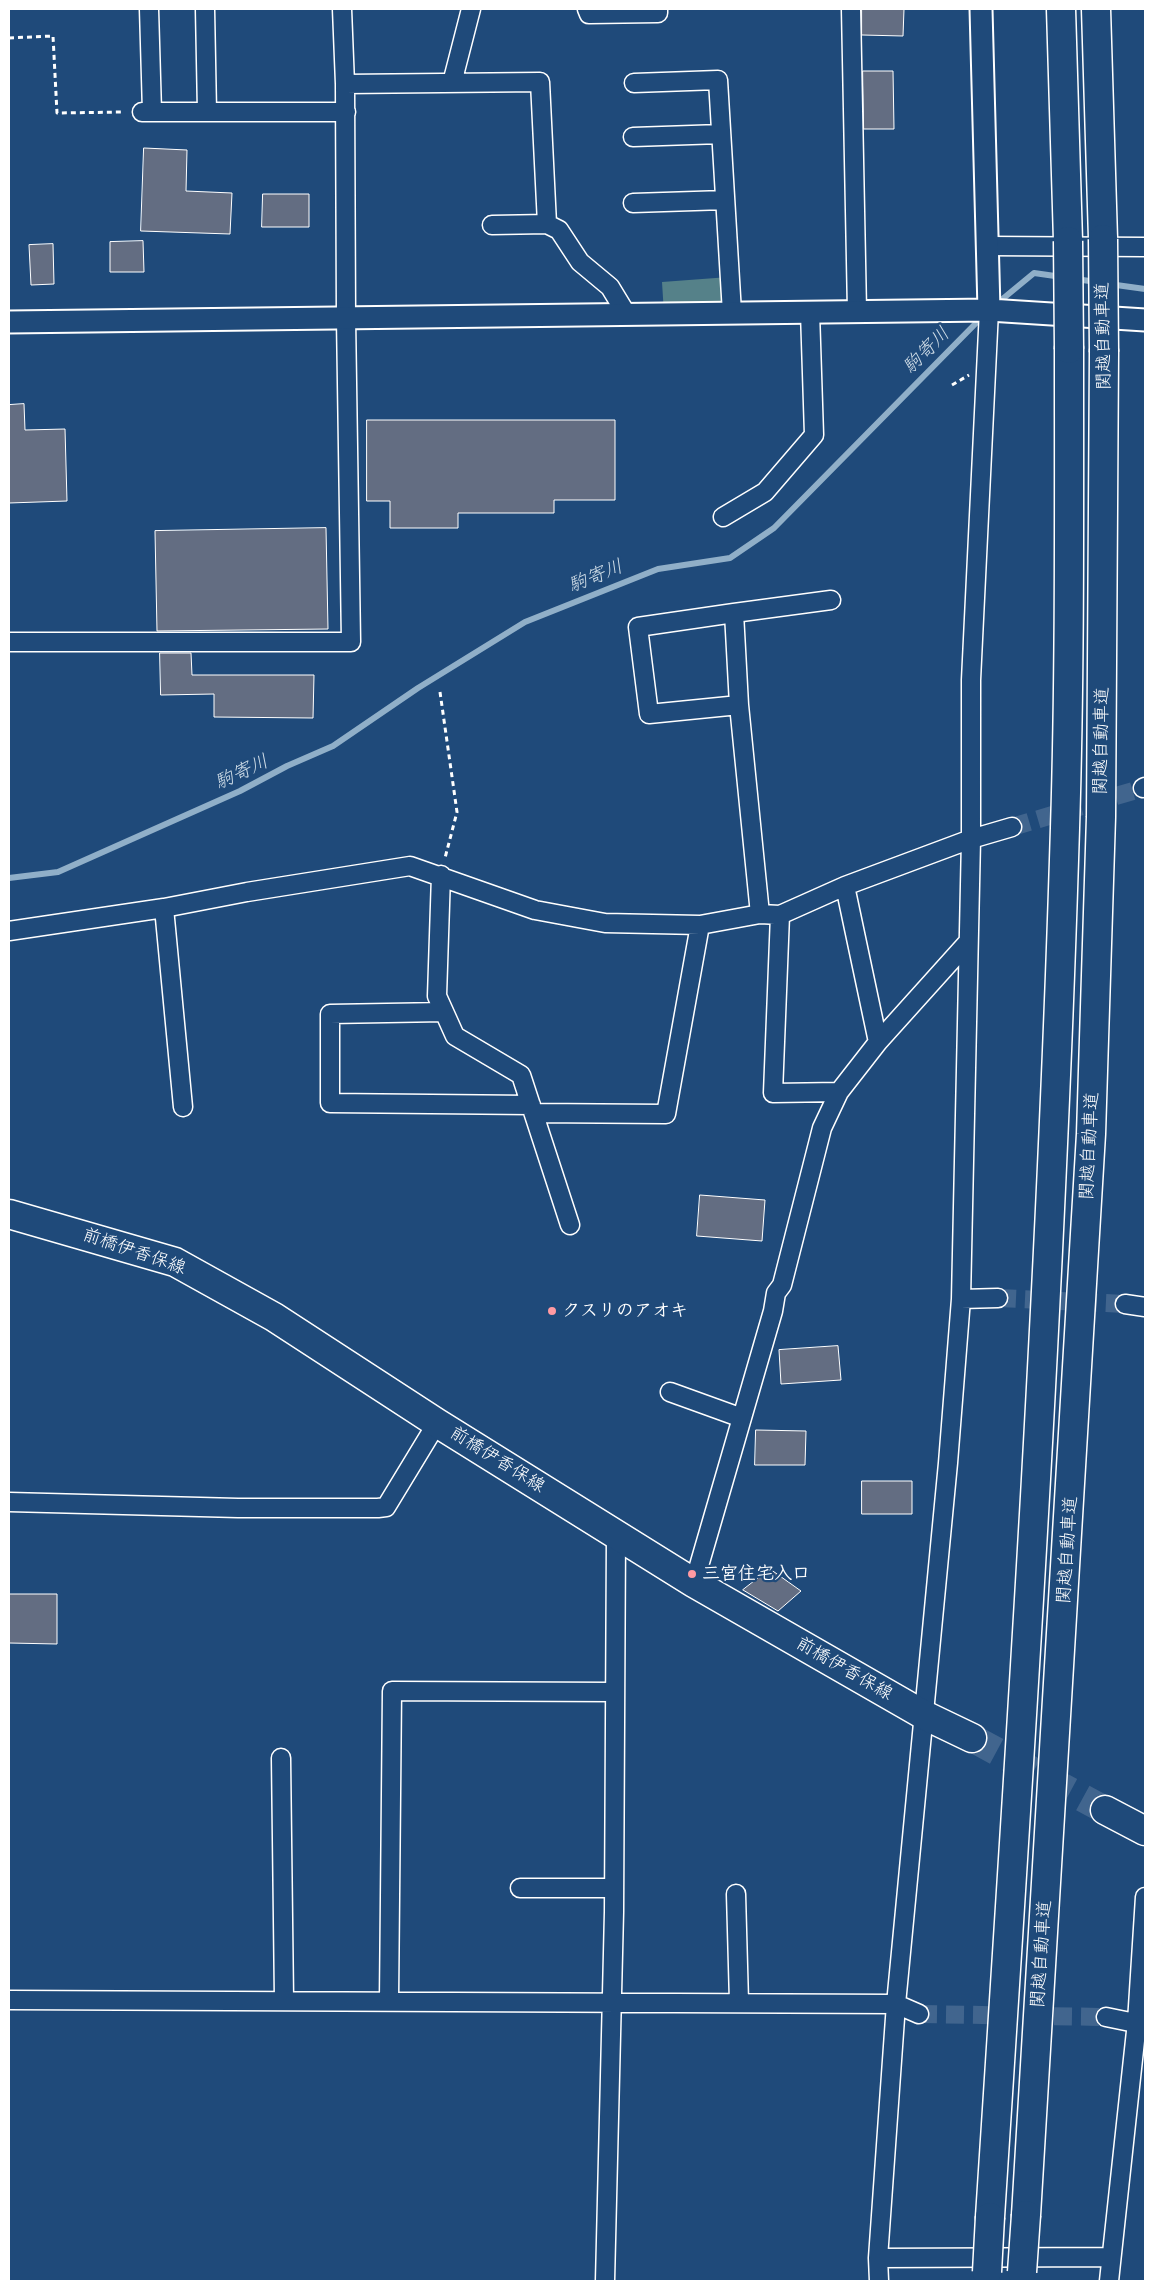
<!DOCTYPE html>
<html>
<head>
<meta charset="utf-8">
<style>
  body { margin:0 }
  #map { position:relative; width:1154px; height:2290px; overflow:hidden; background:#1f4a7a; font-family:Itim,sans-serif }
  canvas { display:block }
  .frame { position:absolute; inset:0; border:10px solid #fff; pointer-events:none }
</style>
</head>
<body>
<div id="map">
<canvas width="1154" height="2290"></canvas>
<div class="frame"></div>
</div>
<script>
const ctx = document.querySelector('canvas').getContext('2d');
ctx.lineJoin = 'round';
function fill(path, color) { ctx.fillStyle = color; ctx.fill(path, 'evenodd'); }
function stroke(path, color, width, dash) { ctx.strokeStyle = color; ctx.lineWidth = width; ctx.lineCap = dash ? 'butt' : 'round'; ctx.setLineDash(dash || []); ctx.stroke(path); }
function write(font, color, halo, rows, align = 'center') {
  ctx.font = font + ' Itim,"Klee One",sans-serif'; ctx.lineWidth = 4.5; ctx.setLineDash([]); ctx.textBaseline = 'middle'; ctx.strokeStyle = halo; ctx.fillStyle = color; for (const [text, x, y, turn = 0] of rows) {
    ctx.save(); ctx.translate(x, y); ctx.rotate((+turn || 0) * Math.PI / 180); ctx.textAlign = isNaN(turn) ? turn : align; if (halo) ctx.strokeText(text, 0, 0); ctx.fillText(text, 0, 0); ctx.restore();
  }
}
const green = new Path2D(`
  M 729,277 L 724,313 L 664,314 L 662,282 Z`);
const stream = new Path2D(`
  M 1075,279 L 1097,282
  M 1109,284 L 1145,289
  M 994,306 L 1034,273 L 1062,277
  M 9,878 L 58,872 L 240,791 L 287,766 L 333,746 L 418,688 L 525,622 L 658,569 L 730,558 L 774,528 L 983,316`);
const building = new Path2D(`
  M 862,9 L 904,9 L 903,36 L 862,35 Z
  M 863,71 L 893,71 L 894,129 L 864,129 Z
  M 144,148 L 187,150 L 186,191 L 232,193 L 230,234 L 141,231 Z
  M 263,194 L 309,194 L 309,227 L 262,227 Z
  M 143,241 L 144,272 L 110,272 L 110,242 Z
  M 53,244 L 54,284 L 31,285 L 29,245 Z
  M 24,404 L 25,430 L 65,429 L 67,501 L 9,503 L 9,405 Z
  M 367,420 L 615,420 L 615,500 L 554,500 L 554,513 L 458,513 L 458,528 L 390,528 L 390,501 L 367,501 Z
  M 326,528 L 328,629 L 157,631 L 155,531 Z
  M 160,653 L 191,653 L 192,675 L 314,675 L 313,718 L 214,717 L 214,694 L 161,695 Z
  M 700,1195 L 765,1200 L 762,1241 L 697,1236 Z
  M 838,1346 L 841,1380 L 781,1384 L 779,1350 Z
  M 756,1430 L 806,1431 L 805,1465 L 755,1465 Z
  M 862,1481 L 912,1481 L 912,1514 L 862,1514 Z
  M 770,1569 L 801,1591 L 778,1611 L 743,1590 Z
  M 9,1594 L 57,1594 L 57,1644 L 9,1643 Z`);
const minorTunnel = new Path2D(`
  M 1012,827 L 1143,788
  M 998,1298 L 1125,1304
  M 919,2014 L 1106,2017`);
const primaryTunnel = new Path2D(`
  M 972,1738 L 1105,1810`);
const path = new Path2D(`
  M 9,38 L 53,36 L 57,113 L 124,112
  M 952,385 L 969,375
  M 440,692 L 457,812 L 445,858`);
const minor = new Path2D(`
  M 149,9 L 152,112
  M 205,9 L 207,112
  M 587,9 L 589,14 L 658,13 L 658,9
  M 851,9 L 857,311
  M 452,83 L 471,9
  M 634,83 L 718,80 L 732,313
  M 345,84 L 540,82 L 547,224
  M 142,112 L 346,112
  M 633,137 L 721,134
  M 633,203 L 725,200
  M 492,225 L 547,224 L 559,230 L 580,262 L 610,287 L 627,315
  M 988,246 L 1145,247
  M 723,517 L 765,492 L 814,435 L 810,312
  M 734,613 L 831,600
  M 9,642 L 351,642 L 346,318 L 345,84 L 342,9
  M 739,705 L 649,714 L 638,627 L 734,613 L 739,705 L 760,914
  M 1143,788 L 1145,787
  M 441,875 L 437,996 L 455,1036 L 521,1075 L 570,1225
  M 845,886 L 878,1042
  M 164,908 L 183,1107
  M 780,915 L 773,1093 L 839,1092
  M 9,931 L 164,908 L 247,892 L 410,866 L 535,910 L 605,923 L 700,925 L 760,914 L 780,915 L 845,886 L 971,839 L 1012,827
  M 444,1012 L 330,1014 L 330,1103 L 531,1105
  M 534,1113 L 666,1114 L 700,925
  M 961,1299 L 998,1298
  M 1125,1304 L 1145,1307
  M 670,1392 L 742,1418
  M 9,1502 L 238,1508 L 378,1508 L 386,1507 L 437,1423
  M 694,1583 L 773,1311 L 776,1293 L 782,1285 L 822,1128 L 839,1092 L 878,1042 L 968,942
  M 281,1758 L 284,2000
  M 520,1888 L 614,1888
  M 736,1894 L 739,2002
  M 9,2000 L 896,2004 L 919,2014
  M 389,2000 L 392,1691 L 615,1692
  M 1106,2017 L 1145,2025
  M 878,2258 L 1111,2257
  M 605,2281 L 614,1912 L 616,1534
  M 879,2281 L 878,2258 L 896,2004 L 948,1463 L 961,1299 L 971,839 L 971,680 L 989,310
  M 1109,2281 L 1137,2022 L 1145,1897`);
const tertiary = new Path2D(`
  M 981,9 L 989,310
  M 9,322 L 989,310 L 1145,320`);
const primary = new Path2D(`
  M 9,1214 L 175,1262 L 274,1317 L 437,1423 L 694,1583 L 924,1715 L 972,1738
  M 1105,1810 L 1145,1831`);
const motorway = new Path2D(`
  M 1061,9 L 1068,241
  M 1096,9 L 1103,239
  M 1026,2215 L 1091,1134 L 1101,817 L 1104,352
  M 990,2217 C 1020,1754 1051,1292 1065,828 C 1070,669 1069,509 1069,349`);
const motorwayBridge = new Path2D(`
  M 1103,239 L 1104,352
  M 1068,241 L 1069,349
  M 987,2272 L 990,2217
  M 1022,2272 L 1026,2215`);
const markers = [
  [552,1311,5,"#ff9aa2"],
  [692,1574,5,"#ff9aa2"]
];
const streetNames = [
  ["関越自動車道",1104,336,-91],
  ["関越自動車道",1102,741,-89],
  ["関越自動車道",1090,1146,-87],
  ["前橋伊香保線",134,1252,19],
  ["前橋伊香保線",497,1460,32],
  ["関越自動車道",1068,1550,-86],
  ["前橋伊香保線",844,1669,30],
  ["関越自動車道",1042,1954,-86]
];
const poiNames = [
  ["クスリのアオキ",562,1311],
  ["三宮住宅入口",702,1574]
];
const waterNames = [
  ["駒寄川",927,351,-45],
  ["駒寄川",596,577,-22],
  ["駒寄川",242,773,-25]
];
fill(green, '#558189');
stroke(stream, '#90afc8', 6);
fill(building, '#636d82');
stroke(building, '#fff', 1);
stroke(minorTunnel, '#41658e', 18, [18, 9]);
stroke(primaryTunnel, '#41658e', 28, [28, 14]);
stroke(minor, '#fff', 21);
stroke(tertiary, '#fff', 25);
stroke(primary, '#fff', 31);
stroke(motorway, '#fff', 31);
stroke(path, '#fff', 3, [5, 4]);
stroke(minor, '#1f4a7a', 18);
stroke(tertiary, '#1f4a7a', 21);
stroke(primary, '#1f4a7a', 28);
stroke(motorway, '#1f4a7a', 28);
stroke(motorwayBridge, '#fff', 31, []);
stroke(motorwayBridge, '#1f4a7a', 28);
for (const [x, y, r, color] of markers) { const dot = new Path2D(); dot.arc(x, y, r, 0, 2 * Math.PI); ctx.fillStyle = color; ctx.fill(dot); stroke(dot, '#1f4a7a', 2); }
write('18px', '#fff', '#1f4a7a', streetNames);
write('bold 18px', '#fff', '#1f4a7a', poiNames, 'left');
write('italic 19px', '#d1dee8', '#1f4a7a', waterNames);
</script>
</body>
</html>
